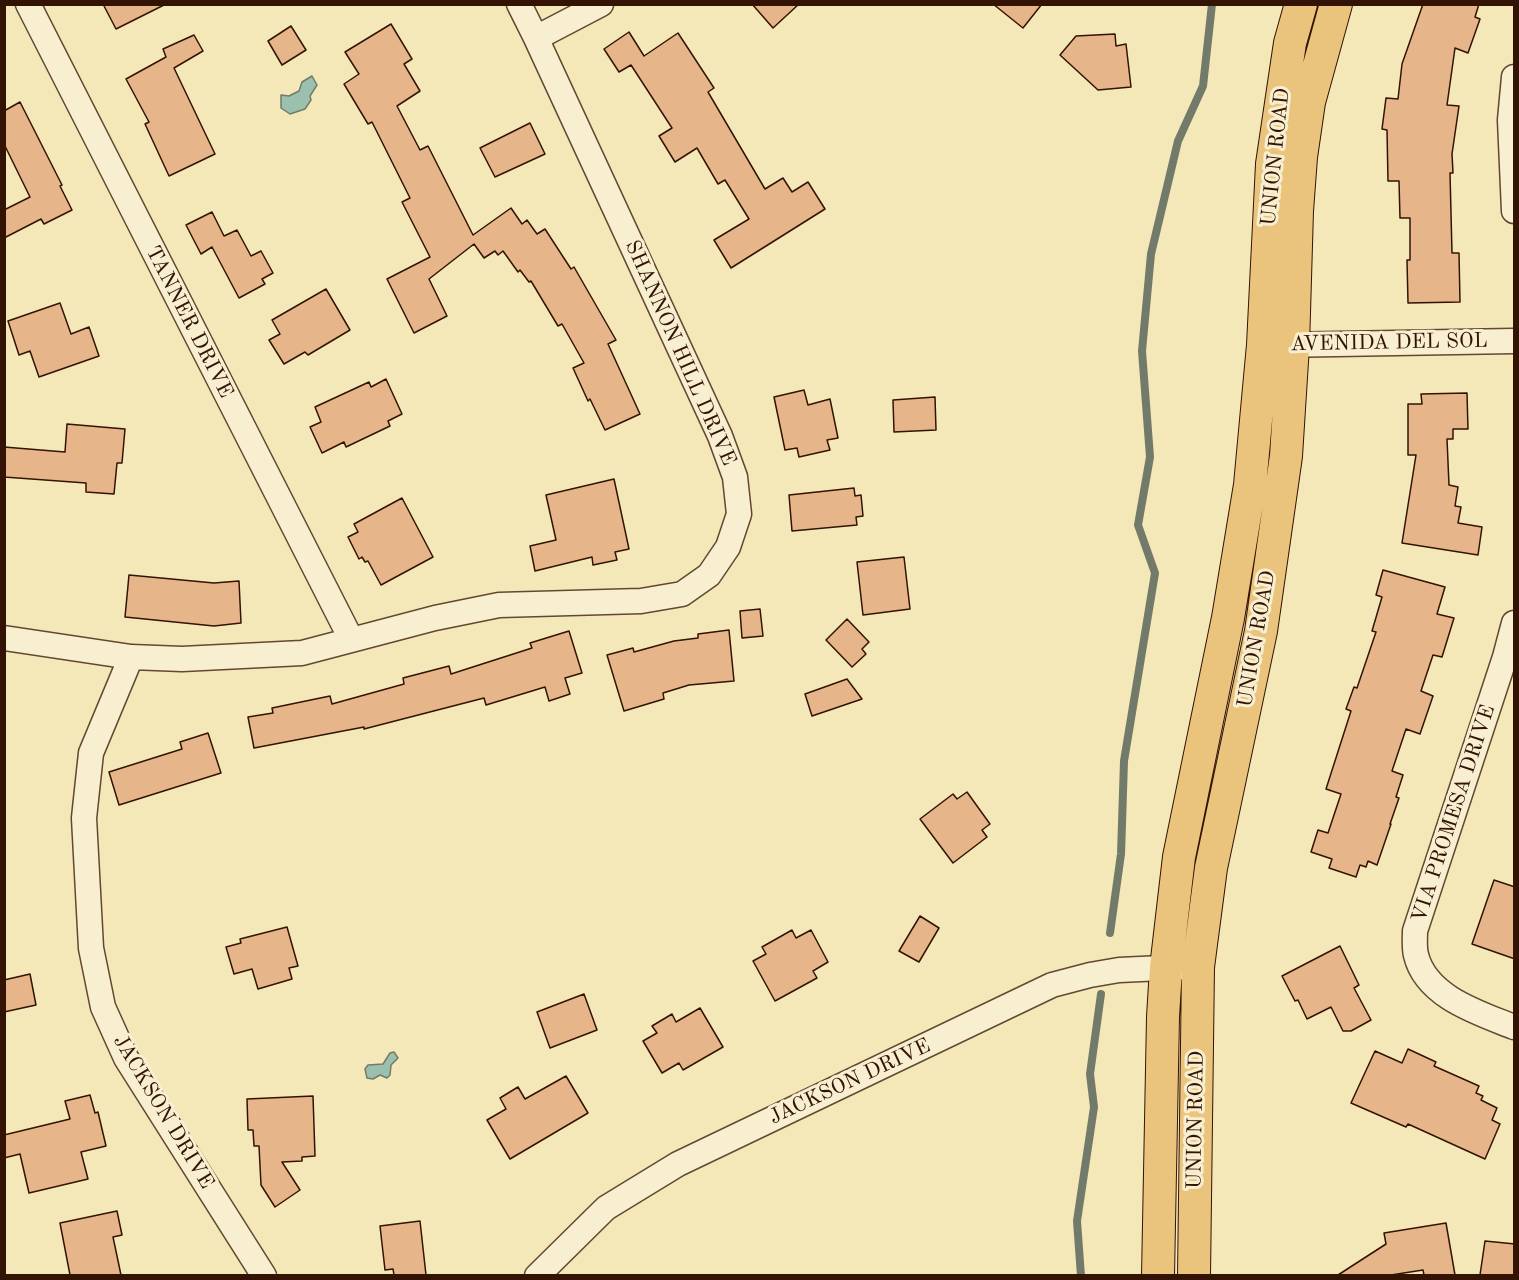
<!DOCTYPE html>
<html>
<head>
<meta charset="utf-8">
<style>
  body { margin:0 }
  #map { position:relative; width:1519px; height:1280px; overflow:hidden; background:#f4e7b8; font-family:"Old Standard TT",serif }
  canvas { display:block }
  .frame { position:absolute; inset:0; border:6px solid #321304; pointer-events:none }
</style>
</head>
<body>
<div id="map">
<canvas width="1519" height="1280"></canvas>
<div class="frame"></div>
</div>
<script>
const ctx = document.querySelector('canvas').getContext('2d');
ctx.lineJoin = 'round';
function fill(path, color) { ctx.fillStyle = color; ctx.fill(path, 'evenodd'); }
function stroke(path, color, width, dash) { ctx.strokeStyle = color; ctx.lineWidth = width; ctx.lineCap = dash ? 'butt' : 'round'; ctx.setLineDash(dash || []); ctx.stroke(path); }
function write(font, color, halo, rows, align = 'center') {
  ctx.font = font + ' "Old Standard TT",serif'; ctx.lineWidth = 6; ctx.setLineDash([]); ctx.textBaseline = 'middle'; ctx.strokeStyle = halo; ctx.fillStyle = color; for (const [text, x, y, turn = 0] of rows) {
    ctx.save(); ctx.translate(x, y); ctx.rotate((+turn || 0) * Math.PI / 180); ctx.textAlign = isNaN(turn) ? turn : align; if (halo) ctx.strokeText(text, 0, 0); ctx.fillText(text, 0, 0); ctx.restore();
  }
}
const water = new Path2D(`
  M 312,76 L 317,85 L 310,96 L 311,100 L 305,109 L 290,114 L 281,108 L 281,95 L 289,96 L 299,91 L 302,82 Z
  M 394,1052 L 398,1058 L 391,1065 L 390,1075 L 387,1078 L 380,1075 L 373,1079 L 367,1078 L 365,1069 L 368,1065 L 383,1064 L 390,1053 Z`);
const stream = new Path2D(`
  M 1110,933 L 1121,854 L 1124,761 L 1155,573 L 1138,525 L 1150,457 L 1142,351 L 1151,254 L 1178,141 L 1203,86 L 1212,4
  M 1081,1276 L 1077,1221 L 1094,1107 L 1090,1074 L 1101,994`);
const building = new Path2D(`
  M 103,4 L 166,4 L 116,29 Z
  M 752,4 L 799,4 L 773,28 Z
  M 993,4 L 1042,4 L 1023,28 Z
  M 1423,4 L 1479,4 L 1475,17 L 1480,19 L 1468,53 L 1455,48 L 1447,105 L 1459,106 L 1452,154 L 1453,173 L 1450,173 L 1452,253 L 1459,253 L 1460,302 L 1408,303 L 1407,260 L 1410,260 L 1410,218 L 1400,218 L 1399,181 L 1388,181 L 1387,130 L 1382,129 L 1386,98 L 1398,99 L 1402,64 Z
  M 391,24 L 412,59 L 404,64 L 420,91 L 397,106 L 420,150 L 428,146 L 473,235 L 511,208 L 522,224 L 527,220 L 537,234 L 545,229 L 571,269 L 574,267 L 616,340 L 608,344 L 640,414 L 605,430 L 590,399 L 588,401 L 573,368 L 584,363 L 562,324 L 558,326 L 531,281 L 529,282 L 520,270 L 518,272 L 503,251 L 498,255 L 495,251 L 484,258 L 474,244 L 429,279 L 447,316 L 414,333 L 387,279 L 430,257 L 402,202 L 410,198 L 372,122 L 368,124 L 344,84 L 359,74 L 345,52 Z
  M 291,26 L 306,50 L 282,65 L 268,41 Z
  M 629,32 L 644,56 L 678,33 L 714,88 L 708,92 L 765,189 L 783,178 L 792,192 L 808,182 L 825,209 L 731,268 L 714,240 L 749,219 L 725,180 L 718,184 L 697,148 L 675,162 L 659,136 L 672,128 L 631,65 L 619,72 L 604,49 Z
  M 1115,34 L 1116,46 L 1126,44 L 1131,87 L 1098,90 L 1060,55 L 1076,36 Z
  M 194,35 L 203,51 L 174,68 L 215,154 L 169,176 L 145,124 L 149,122 L 126,79 L 166,57 L 163,49 Z
  M 20,102 L 62,185 L 60,186 L 72,210 L 44,224 L 41,219 L 4,238 L 4,210 L 30,197 L 4,144 L 4,111 Z
  M 530,123 L 545,154 L 495,177 L 480,148 Z
  M 212,212 L 224,236 L 237,230 L 251,256 L 261,251 L 273,273 L 262,279 L 265,284 L 239,298 L 212,247 L 201,254 L 186,225 Z
  M 326,289 L 350,330 L 308,355 L 305,352 L 284,364 L 269,340 L 280,334 L 272,320 Z
  M 60,303 L 71,334 L 89,327 L 99,356 L 39,377 L 30,351 L 19,355 L 8,321 Z
  M 386,379 L 402,414 L 388,421 L 390,426 L 346,447 L 344,442 L 322,453 L 310,427 L 321,422 L 315,407 L 369,382 L 371,387 Z
  M 804,390 L 808,405 L 830,399 L 838,438 L 827,440 L 830,450 L 799,457 L 797,448 L 785,450 L 774,397 Z
  M 1467,393 L 1468,429 L 1453,429 L 1453,439 L 1447,439 L 1449,485 L 1458,487 L 1455,506 L 1461,507 L 1458,523 L 1482,527 L 1478,555 L 1402,543 L 1416,455 L 1408,455 L 1408,404 L 1422,404 L 1421,394 Z
  M 935,397 L 936,430 L 894,432 L 893,400 Z
  M 67,424 L 125,429 L 122,463 L 117,463 L 114,494 L 86,492 L 86,483 L 4,477 L 4,447 L 65,452 Z
  M 614,479 L 629,549 L 615,552 L 617,560 L 593,565 L 592,557 L 535,571 L 530,546 L 556,540 L 546,495 Z
  M 854,488 L 855,496 L 861,495 L 863,516 L 856,517 L 857,525 L 792,531 L 789,495 Z
  M 402,498 L 433,557 L 381,585 L 368,561 L 365,562 L 362,557 L 359,559 L 348,537 L 358,532 L 354,524 Z
  M 904,557 L 910,609 L 863,615 L 857,562 Z
  M 1383,570 L 1445,587 L 1437,614 L 1454,618 L 1442,657 L 1433,655 L 1421,691 L 1433,696 L 1420,734 L 1406,729 L 1392,771 L 1403,775 L 1396,797 L 1399,798 L 1390,824 L 1391,824 L 1377,865 L 1368,861 L 1366,867 L 1360,865 L 1356,877 L 1329,868 L 1332,859 L 1311,852 L 1318,830 L 1328,833 L 1341,794 L 1326,789 L 1351,711 L 1346,709 L 1354,687 L 1357,688 L 1376,632 L 1372,631 L 1382,597 L 1376,595 Z
  M 129,575 L 214,583 L 239,581 L 241,623 L 214,626 L 125,617 Z
  M 760,609 L 763,636 L 742,638 L 740,611 Z
  M 847,619 L 869,642 L 862,649 L 866,654 L 852,667 L 826,640 Z
  M 729,630 L 734,681 L 689,685 L 663,693 L 664,699 L 624,711 L 607,655 L 633,648 L 634,652 L 674,641 L 698,638 L 698,634 Z
  M 569,631 L 582,673 L 565,678 L 570,694 L 549,701 L 545,687 L 486,705 L 484,698 L 364,729 L 364,727 L 254,748 L 248,717 L 273,713 L 272,708 L 330,696 L 332,704 L 404,684 L 403,678 L 449,666 L 451,674 L 532,648 L 530,643 Z
  M 847,679 L 862,699 L 812,716 L 805,694 Z
  M 208,733 L 221,773 L 119,805 L 109,772 L 182,749 L 180,742 Z
  M 967,792 L 990,824 L 982,830 L 987,837 L 953,863 L 920,819 L 953,794 L 957,799 Z
  M 1494,880 L 1515,887 L 1515,959 L 1472,944 Z
  M 920,916 L 939,928 L 919,962 L 899,951 Z
  M 287,927 L 298,966 L 289,968 L 292,979 L 258,989 L 252,969 L 234,974 L 226,947 L 241,943 L 240,939 Z
  M 792,930 L 796,938 L 811,930 L 828,962 L 813,971 L 817,978 L 775,1001 L 753,961 L 766,954 L 762,947 Z
  M 1340,946 L 1359,985 L 1354,988 L 1371,1020 L 1351,1031 L 1343,1031 L 1331,1007 L 1307,1019 L 1298,1000 L 1295,1001 L 1282,976 Z
  M 30,974 L 36,1005 L 4,1012 L 4,980 Z
  M 584,994 L 597,1030 L 550,1048 L 537,1012 Z
  M 700,1008 L 723,1047 L 683,1070 L 679,1063 L 662,1073 L 643,1041 L 657,1033 L 652,1026 L 672,1014 L 676,1022 Z
  M 1408,1049 L 1436,1062 L 1434,1066 L 1479,1086 L 1476,1093 L 1483,1096 L 1481,1100 L 1497,1108 L 1492,1120 L 1500,1124 L 1485,1159 L 1408,1124 L 1406,1127 L 1351,1103 L 1375,1051 L 1402,1063 Z
  M 566,1076 L 588,1113 L 510,1159 L 487,1120 L 506,1109 L 500,1098 L 518,1087 L 525,1099 Z
  M 90,1095 L 95,1113 L 98,1112 L 106,1146 L 81,1152 L 88,1179 L 29,1193 L 20,1154 L 4,1158 L 4,1135 L 70,1119 L 65,1101 Z
  M 313,1096 L 315,1156 L 302,1157 L 302,1161 L 282,1162 L 300,1190 L 275,1207 L 261,1185 L 259,1146 L 254,1146 L 253,1130 L 248,1130 L 247,1099 Z
  M 117,1211 L 122,1235 L 113,1237 L 121,1275 L 70,1275 L 60,1223 Z
  M 420,1221 L 426,1275 L 394,1275 L 393,1269 L 385,1270 L 380,1226 Z
  M 1446,1223 L 1455,1275 L 1424,1275 L 1423,1270 L 1391,1275 L 1338,1275 L 1386,1244 L 1384,1233 Z
  M 1485,1241 L 1515,1244 L 1515,1275 L 1480,1275 Z`);
const minor = new Path2D(`
  M 28,4 L 351,639
  M 536,38 L 601,4
  M 1514,77 L 1510,120 L 1514,211
  M 1277,345 L 1514,341
  M 1514,623 L 1505,657 L 1415,931 C 1415,938 1414,947 1416,955 C 1426,997 1479,1013 1514,1027
  M 4,638 L 131,657 L 182,659 L 302,653 L 435,618 L 499,605 L 641,601 L 682,594 L 709,575 L 728,547 L 739,514 L 735,477 L 720,436 L 536,38 L 519,4
  M 131,657 L 91,753 L 84,818 L 91,948 L 103,1007 L 126,1058 L 264,1276
  M 537,1276 L 606,1208 L 678,1164 L 1052,985 L 1090,975 L 1119,970 L 1184,967`);
const major = new Path2D(`
  M 1158,1276 L 1163,1017 L 1166,968 L 1179,857 L 1228,618 L 1250,485 L 1263,345 L 1272,164 L 1290,43 L 1301,4
  M 1194,1276 L 1198,967 L 1211,868 L 1261,631 L 1286,456 L 1293,346 L 1297,211 L 1301,157 L 1309,102 L 1336,4`);
const streetNames = [
  ["UNION ROAD",1276,157,-84],
  ["TANNER DRIVE",189,322,63],
  ["AVENIDA DEL SOL",1389,343,-1],
  ["SHANNON HILL DRIVE",680,353,66],
  ["UNION ROAD",1257,639,-80],
  ["VIA PROMESA DRIVE",1454,814,-72],
  ["JACKSON DRIVE",850,1082,-25],
  ["JACKSON DRIVE",163,1112,59],
  ["UNION ROAD",1196,1120,-89]
];
fill(water, '#9cc0ae');
stroke(water, '#727b6a', 1.5);
stroke(stream, '#727b6a', 8);
fill(building, '#e6b68a');
stroke(building, '#321304', 1.5);
stroke(minor, '#624831', 27);
stroke(major, '#321304', 34);
stroke(minor, '#f8efd1', 24);
stroke(major, '#eac47c', 32);
write('21px', '#321304', '#f8efd1', streetNames);
</script>
</body>
</html>
